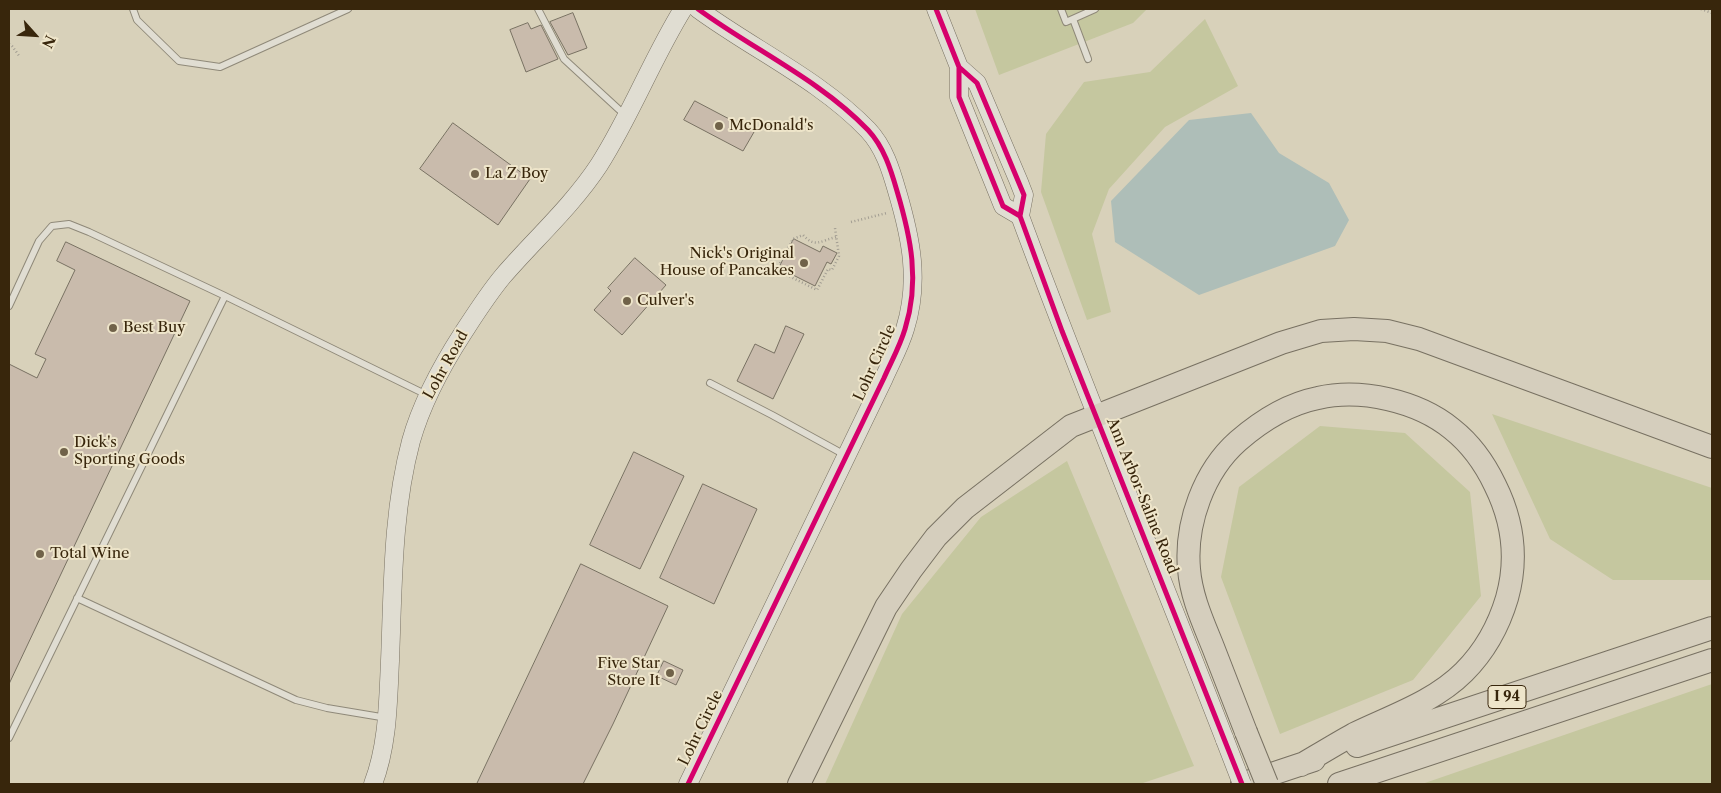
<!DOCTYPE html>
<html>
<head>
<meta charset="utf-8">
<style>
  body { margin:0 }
  #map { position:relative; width:1721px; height:793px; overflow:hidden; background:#d8d1ba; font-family:"Libre Caslon Text",serif }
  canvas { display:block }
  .frame { position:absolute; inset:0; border:10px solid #38260c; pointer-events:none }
  .north { position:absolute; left:10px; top:10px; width:50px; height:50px; -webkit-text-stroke:4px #eee5ca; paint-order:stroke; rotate:116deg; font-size:14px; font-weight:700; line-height:20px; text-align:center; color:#38260c }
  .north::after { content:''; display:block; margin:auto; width:18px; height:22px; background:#38260c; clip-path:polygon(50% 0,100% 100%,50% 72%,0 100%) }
</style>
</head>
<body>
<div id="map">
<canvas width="1721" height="793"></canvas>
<div class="frame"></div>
<div class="north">N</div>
</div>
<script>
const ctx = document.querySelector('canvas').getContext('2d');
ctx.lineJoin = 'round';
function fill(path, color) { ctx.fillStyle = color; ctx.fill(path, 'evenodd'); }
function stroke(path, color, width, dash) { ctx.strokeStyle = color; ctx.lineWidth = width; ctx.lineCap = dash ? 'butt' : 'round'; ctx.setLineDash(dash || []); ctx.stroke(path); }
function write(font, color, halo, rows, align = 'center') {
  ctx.font = font + ' "Libre Caslon Text",serif'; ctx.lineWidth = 4; ctx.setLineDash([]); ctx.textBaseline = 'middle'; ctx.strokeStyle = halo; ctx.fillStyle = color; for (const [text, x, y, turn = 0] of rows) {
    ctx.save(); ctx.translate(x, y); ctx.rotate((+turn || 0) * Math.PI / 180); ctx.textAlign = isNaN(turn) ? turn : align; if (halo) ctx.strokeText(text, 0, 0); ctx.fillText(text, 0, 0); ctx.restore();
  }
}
const green = new Path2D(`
  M 975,9 L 1147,9 L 1133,23 L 999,75 Z
  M 1205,19 L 1238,86 L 1165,127 L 1109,189 L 1092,234 L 1111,312 L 1087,320 L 1041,192 L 1046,134 L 1084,82 L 1150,72 Z
  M 1492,414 L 1712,488 L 1712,580 L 1613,580 L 1550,539 Z
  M 1320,426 L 1405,433 L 1470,492 L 1481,596 L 1413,680 L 1280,734 L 1221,577 L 1239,487 Z
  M 1067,461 L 1194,766 L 1140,784 L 825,784 L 902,614 L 981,517 Z
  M 1712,684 L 1712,784 L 1422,784 Z`);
const water = new Path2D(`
  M 1251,113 L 1279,153 L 1329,183 L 1349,220 L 1335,246 L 1199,295 L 1115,242 L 1111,201 L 1189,120 Z`);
const building = new Path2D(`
  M 573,13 L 587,48 L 568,55 L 550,22 Z
  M 528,23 L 531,29 L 541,25 L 558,59 L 526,72 L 510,30 Z
  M 695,101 L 754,132 L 743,151 L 684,120 Z
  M 453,123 L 530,179 L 498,225 L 420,169 Z
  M 794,239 L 820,252 L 823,246 L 837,253 L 831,264 L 827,262 L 815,286 L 779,268 Z
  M 66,242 L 190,301 L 9,684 L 9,364 L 37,378 L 46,359 L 35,354 L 75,270 L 57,261 Z
  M 635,258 L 666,285 L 622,335 L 594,310 L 611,291 L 608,288 Z
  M 786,326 L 804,334 L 773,399 L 737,381 L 755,344 L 774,353 Z
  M 634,452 L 684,476 L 640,569 L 590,545 Z
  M 703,484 L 757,509 L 714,604 L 660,578 Z
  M 581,564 L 668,606 L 613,724 L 583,784 L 477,784 Z
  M 664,661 L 683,670 L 676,685 L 657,676 Z`);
const path = new Path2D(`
  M 1701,9 L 1712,13
  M 9,44 L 12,46 L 20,57
  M 851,222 L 887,213
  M 836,237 C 820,241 815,248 803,235 L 793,239 L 778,267 L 779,271 L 817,290 L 828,269 L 832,270 L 839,256 L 835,228 L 837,227`);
const lane = new Path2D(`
  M 133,9 L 137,20 L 179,61 L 220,67 L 348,9
  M 538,9 L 564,59 L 626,116
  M 1061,9 L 1066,22 L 1095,9
  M 1073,19 L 1088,59
  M 9,306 L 39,241 L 52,226 L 69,224 L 89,232 L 225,296
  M 710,383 L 772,415 L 845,455
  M 77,598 L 296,700 L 327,708 L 387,718
  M 9,738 L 225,296 L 427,395`);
const secondary = new Path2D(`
  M 936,9 L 959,67 L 959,97 L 1003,206 L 1020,216
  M 959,67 L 977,83 L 1019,182 L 1024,195 L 1020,216 C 1085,392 1157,565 1225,740
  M 373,784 C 388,745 388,702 390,661 C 393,588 392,512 411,441 C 422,402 441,367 463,333 C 476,313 488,294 503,276 C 535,239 572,206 599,165 C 631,115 652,59 683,9
  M 688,784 L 884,378 C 891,362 900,346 905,329 C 920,281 911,238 897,191 C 891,170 884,147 868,130 C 820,80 754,50 698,9`);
const highway = new Path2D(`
  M 1246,732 C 1235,703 1224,675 1213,647 C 1203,622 1191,596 1189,569 C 1185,523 1204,471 1238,441 C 1261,421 1288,404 1318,398 C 1361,388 1418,401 1452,429 C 1471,444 1485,464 1495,485 C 1513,521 1518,559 1507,598 C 1499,625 1484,652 1464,672 C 1434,702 1391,716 1354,734 C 1336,744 1318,755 1301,765
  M 1357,746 L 1712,628
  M 799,784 L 886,607 L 911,570 L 936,537 L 965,508 L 1071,426 L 1281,343 L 1321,331 L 1354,329 L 1387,331 L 1419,339 L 1712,447
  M 1242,784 L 1314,760
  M 1339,784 L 1712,660`);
const secondaryBridge = new Path2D(`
  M 1225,740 L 1242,784`);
const highwayBridge = new Path2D(`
  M 1246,732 L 1267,784`);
const cycleway = new Path2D(`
  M 936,9 L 959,67 L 959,97 L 1003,206 L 1020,216
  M 959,67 L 977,83 L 1024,195 L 1020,216 L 1062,331 L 1242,784
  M 688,784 L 884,378 C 891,362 900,346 905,329 C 920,281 911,238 897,191 C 891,170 884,147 868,130 C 820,80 754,50 698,9`);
const markers = [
  [719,126,5,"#706249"],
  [475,174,5,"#706249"],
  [804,263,5,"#706249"],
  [627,301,5,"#706249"],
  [113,328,5,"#706249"],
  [64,452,5,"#706249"],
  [40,554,5,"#706249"],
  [670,673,5,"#706249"]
];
const shields = [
  [1507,697,38]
];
const shieldNames = [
  ["I 94",1507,697]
];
const poiNames = [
  ["McDonald's",729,126],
  ["La Z Boy",485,174],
  ["Nick's Original",794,254,"right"],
  ["House of Pancakes",794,271,"right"],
  ["Culver's",637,301],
  ["Best Buy",123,328],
  ["Dick's",74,443],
  ["Sporting Goods",74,460],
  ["Total Wine",50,554],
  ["Five Star",660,664,"right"],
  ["Store It",660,681,"right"]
];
const streetNames = [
  ["Lohr Circle",875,363,-66],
  ["Lohr Road",446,365,-61],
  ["Ann Arbor-Saline Road",1142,496,68],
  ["Lohr Circle",701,728,-64]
];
fill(green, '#c5c79f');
fill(water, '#aebeb8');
fill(building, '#c9bbac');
stroke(building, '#787162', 1);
stroke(lane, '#8f8979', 8);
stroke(secondary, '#787162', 19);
stroke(highway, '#787162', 24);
stroke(path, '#a29d92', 2.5, [1, 2.5]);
stroke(lane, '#e0ddd2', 6);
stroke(secondary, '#e0ddd2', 18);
stroke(highway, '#d5cebd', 22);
stroke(secondaryBridge, '#787162', 19, []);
stroke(highwayBridge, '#787162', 24, []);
stroke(secondaryBridge, '#e0ddd2', 18);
stroke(highwayBridge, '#d5cebd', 22);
stroke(cycleway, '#d6006c', 5);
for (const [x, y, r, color] of markers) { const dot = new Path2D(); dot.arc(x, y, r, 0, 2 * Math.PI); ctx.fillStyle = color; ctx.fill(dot); stroke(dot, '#eee5ca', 2); }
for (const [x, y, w] of shields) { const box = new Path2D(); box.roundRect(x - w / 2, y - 11.5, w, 23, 4); ctx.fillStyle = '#eee5ca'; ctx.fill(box); stroke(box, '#38260c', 1); }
write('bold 14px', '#38260c', null, shieldNames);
write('15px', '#38260c', '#eee5ca', poiNames, 'left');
write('15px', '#38260c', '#eee5ca', streetNames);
</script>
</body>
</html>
